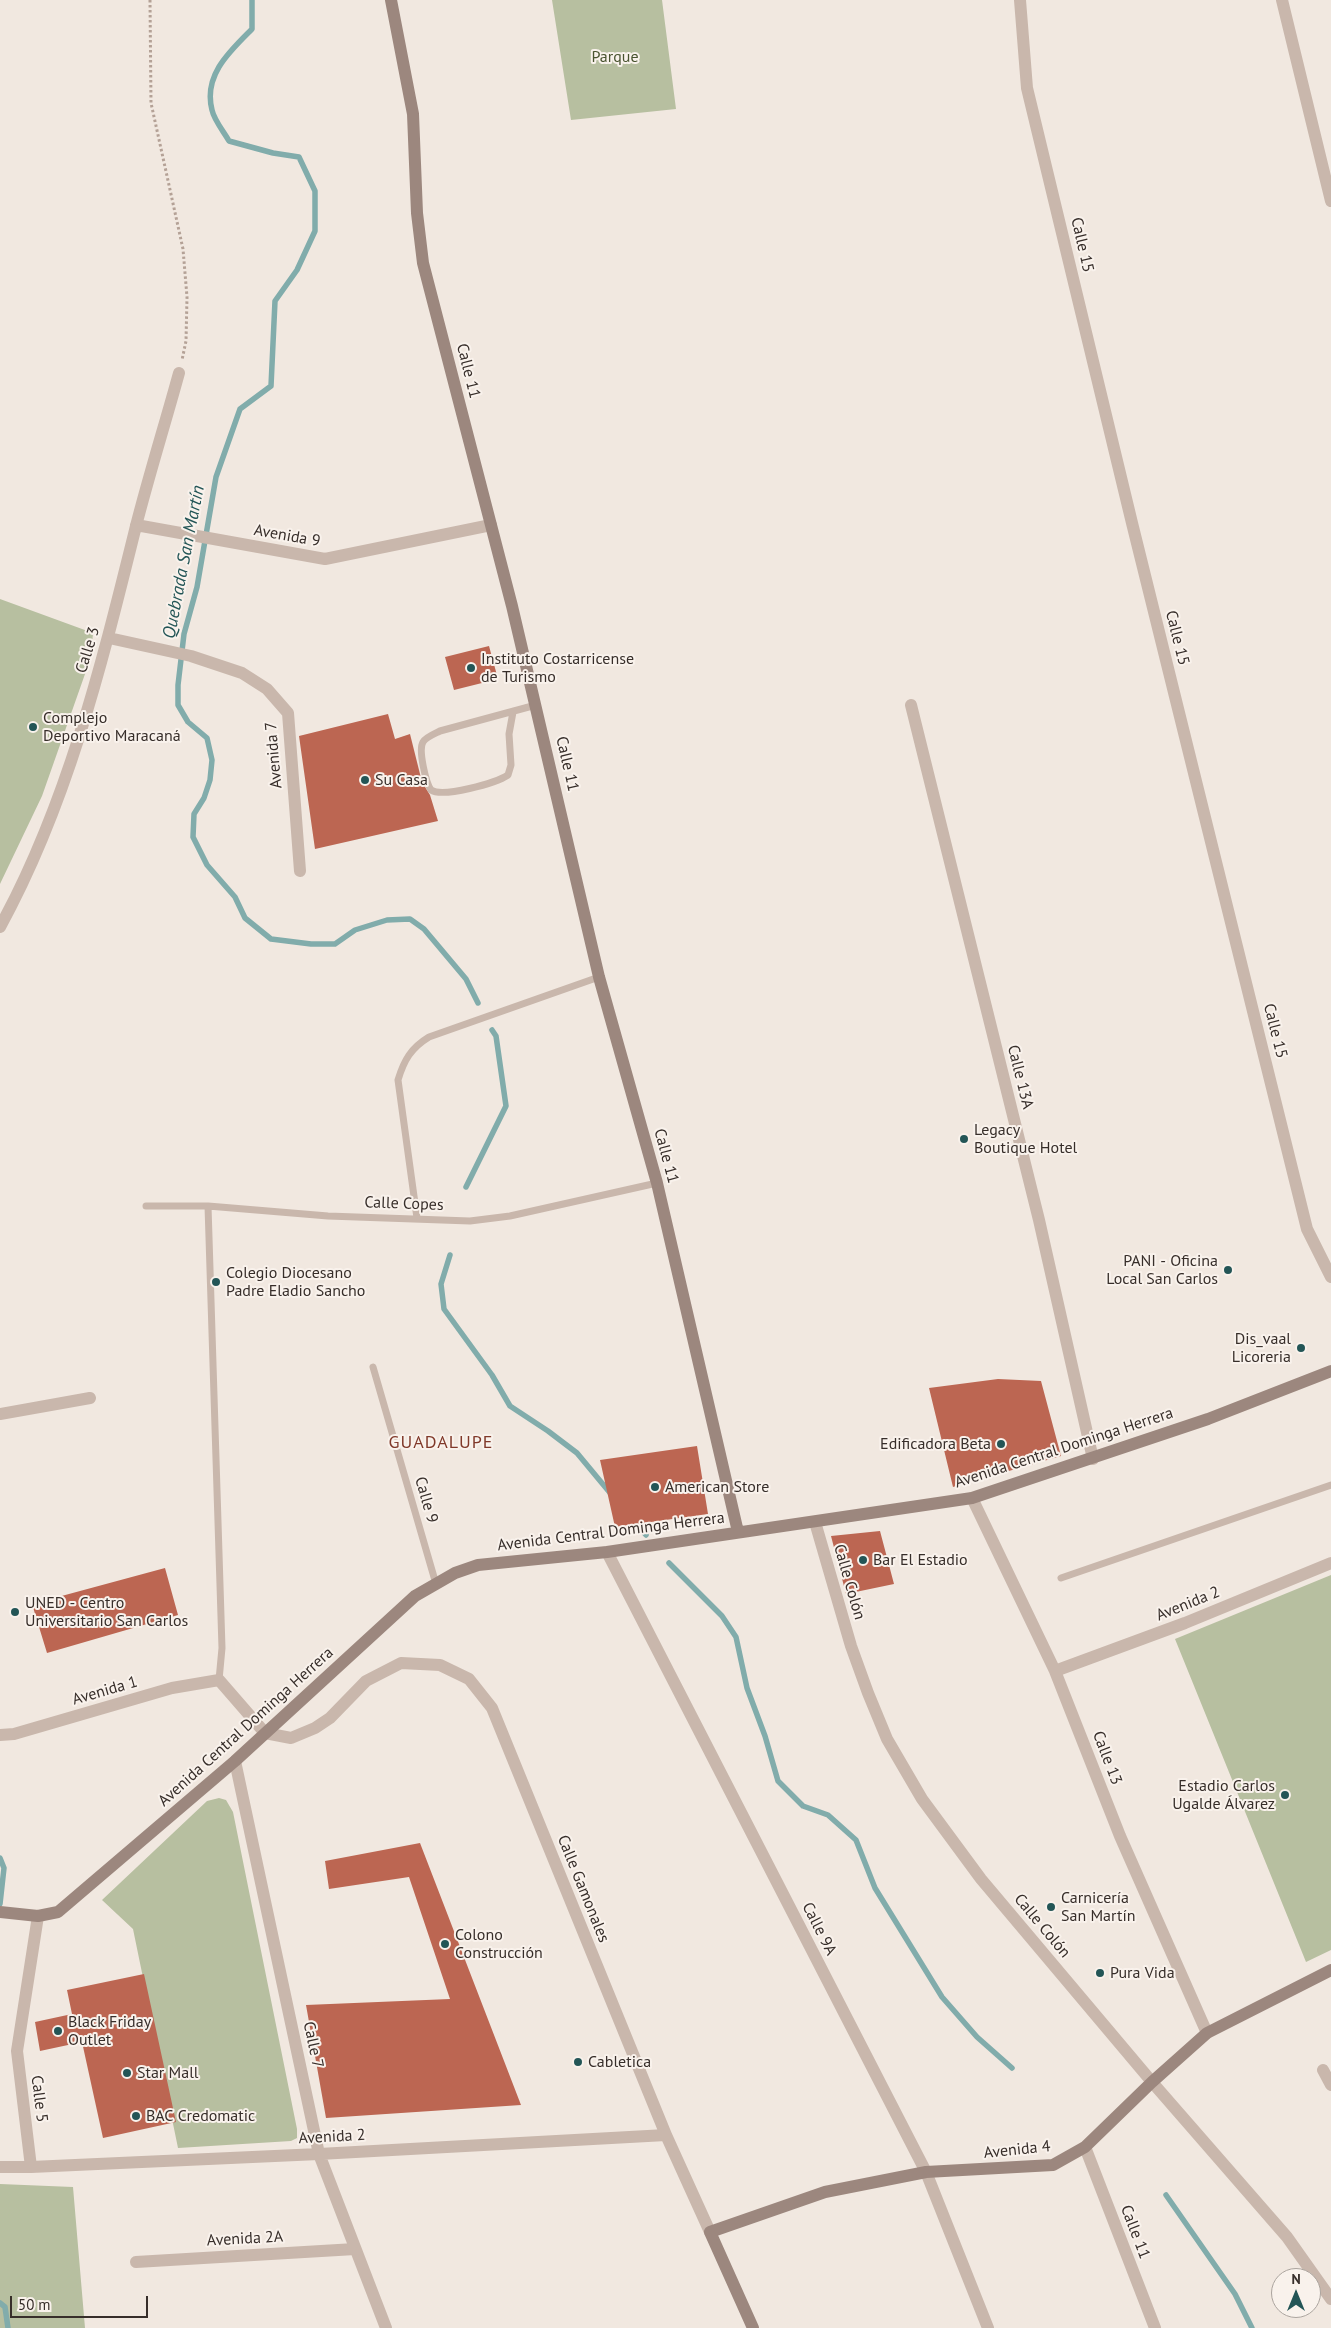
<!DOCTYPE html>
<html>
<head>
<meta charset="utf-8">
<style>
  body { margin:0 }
  #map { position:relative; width:1331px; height:2328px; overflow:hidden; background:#f1e8e0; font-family:"PT Sans",sans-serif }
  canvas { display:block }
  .north { position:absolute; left:1271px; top:2268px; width:50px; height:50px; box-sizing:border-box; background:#f9f2ec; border:1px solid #aba49e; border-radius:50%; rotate:0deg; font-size:14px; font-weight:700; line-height:20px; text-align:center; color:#372e2a }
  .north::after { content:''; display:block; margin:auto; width:18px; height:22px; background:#235556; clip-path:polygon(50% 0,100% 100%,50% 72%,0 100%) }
  .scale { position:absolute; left:10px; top:2296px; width:138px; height:22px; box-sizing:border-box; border:2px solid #372e2a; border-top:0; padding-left:6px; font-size:15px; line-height:18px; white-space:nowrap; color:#372e2a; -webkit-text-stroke:4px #f9f2ec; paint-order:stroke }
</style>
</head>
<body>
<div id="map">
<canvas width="1331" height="2328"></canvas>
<div class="north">N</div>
<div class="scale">50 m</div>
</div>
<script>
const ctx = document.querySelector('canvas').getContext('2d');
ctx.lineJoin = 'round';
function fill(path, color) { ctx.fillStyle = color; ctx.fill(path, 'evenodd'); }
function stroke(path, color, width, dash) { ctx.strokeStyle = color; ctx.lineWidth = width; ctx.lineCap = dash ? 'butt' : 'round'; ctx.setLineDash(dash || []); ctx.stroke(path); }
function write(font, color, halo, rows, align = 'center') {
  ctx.font = font + ' "PT Sans",sans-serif'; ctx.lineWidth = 4; ctx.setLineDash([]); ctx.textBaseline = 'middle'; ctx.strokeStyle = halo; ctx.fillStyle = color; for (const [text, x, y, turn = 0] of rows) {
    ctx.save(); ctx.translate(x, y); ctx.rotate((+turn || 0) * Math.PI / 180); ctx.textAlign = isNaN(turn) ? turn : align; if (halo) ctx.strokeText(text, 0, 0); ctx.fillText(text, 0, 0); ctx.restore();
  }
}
const green = new Path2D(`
  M 552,0 L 662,0 L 676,109 L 571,120 Z
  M 0,599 L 93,633 L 91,657 L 42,796 L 0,884 Z
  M 1331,1575 L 1331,1950 L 1306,1962 L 1175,1639 Z
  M 219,1798 L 226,1800 L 233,1812 L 297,2129 L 297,2138 L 291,2141 L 178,2148 L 133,1929 L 102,1900 L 207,1801 Z
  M 0,2184 L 73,2187 L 85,2328 L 0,2328 Z`);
const stream = new Path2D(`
  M 252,0 L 252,29 C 230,51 203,75 212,110 C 214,120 224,132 229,141 L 273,153 L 299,157 L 315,191 L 315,231 L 297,270 L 275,301 L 271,386 L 240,409 L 216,477 L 197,587 L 184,634 L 178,685 L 178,705 L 188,722 L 207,738 L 212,760 L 210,780 L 204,798 L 194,814 L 193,837 L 207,865 L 235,897 L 245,918 L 271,939 L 311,944 L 335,944 L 355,930 L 387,920 L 410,919 L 424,929 L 466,979 L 478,1003
  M 466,1187 L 506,1106 L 496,1036 L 492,1030
  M 450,1255 L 441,1284 L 444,1309 L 492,1375 L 510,1406 L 548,1431 L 577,1453 L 611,1494
  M 633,1520 L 646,1535
  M 669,1563 L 722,1616 L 736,1637 L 747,1688 L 765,1736 L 778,1781 L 803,1806 L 828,1815 L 856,1840 L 875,1888 L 942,1997 L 977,2037 L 1012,2068
  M 0,1858 L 4,1868 L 0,1904
  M 1166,2195 L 1235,2294 L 1252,2328
  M 0,2303 L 5,2307 L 8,2328`);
const building = new Path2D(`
  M 489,646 L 498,679 L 454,690 L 445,657 Z
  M 388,714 L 395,739 L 410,734 L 422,782 L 430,795 L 438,821 L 315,849 L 299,736 Z
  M 998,1379 L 1041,1381 L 1061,1456 L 953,1487 L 929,1388 Z
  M 697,1446 L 708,1514 L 615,1527 L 600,1460 Z
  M 880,1531 L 894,1584 L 846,1594 L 831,1536 Z
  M 165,1568 L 178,1615 L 47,1653 L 32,1604 Z
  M 420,1843 L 521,2105 L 326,2118 L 306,2005 L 450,1999 L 409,1877 L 329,1889 L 325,1861 Z
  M 144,1974 L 176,2122 L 103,2138 L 82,2042 L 40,2051 L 35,2022 L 72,2014 L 67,1990 Z`);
const path = new Path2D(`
  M 150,0 L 151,103 L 183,249 L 187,297 L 186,341 L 182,360`);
const lane = new Path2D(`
  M 513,712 L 509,734 L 511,765 L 508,775 C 496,783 443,798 431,790 C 426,783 418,750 423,742 C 426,737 434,734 440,731 L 536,705
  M 146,1206 L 208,1206 L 328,1216 L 470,1221 L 510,1216 L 657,1183
  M 208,1206 L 222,1648 L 219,1680
  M 417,1218 L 398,1080 C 404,1060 411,1048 429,1037 L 599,977
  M 373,1367 L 436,1584
  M 1061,1578 L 1331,1485`);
const street = new Path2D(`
  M 1020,0 L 1027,88 L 1132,523 L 1307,1229 L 1331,1277
  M 1282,0 L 1331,201
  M 136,525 L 325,559 L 491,525
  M 109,638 L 191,656 L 242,673 L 267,689 L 288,713 L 300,871
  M 911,705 L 1039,1220 L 1093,1459
  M 0,927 C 68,803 102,663 136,526 C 149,475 165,424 179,373
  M 0,1414 L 90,1398
  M 972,1498 L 1055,1671 L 1120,1836 L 1207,2033
  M 815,1522 L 851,1646 L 868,1693 L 887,1739 L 922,1799 L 981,1879 L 1152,2082 L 1287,2237 L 1331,2299
  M 607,1552 L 926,2172 L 988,2328
  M 1055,1671 L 1185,1623 L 1331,1563
  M 0,1735 L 14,1734 L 172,1688 L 219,1680 L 265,1733 L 291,1738 L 315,1728 L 330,1718 L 366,1681 L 401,1663 L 440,1665 L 469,1679 L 492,1708 L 666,2135 L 710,2232
  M 235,1761 L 319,2154 L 386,2328
  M 1323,2070 L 1331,2085
  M 1085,2147 L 1155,2328
  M 0,2167 L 31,2167 L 319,2154 L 666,2135
  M 31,2167 L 17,2051 L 38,1916
  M 136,2262 L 355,2249`);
const secondary = new Path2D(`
  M 391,0 L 413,114 L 417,213 L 423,263 L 512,606 L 599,977 L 657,1183 L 738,1532
  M 0,1912 L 38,1916 L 58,1912 L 235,1761 L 415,1596 L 455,1573 L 478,1565 L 607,1552 L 972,1498 L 1208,1419 L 1331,1371
  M 753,2328 L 710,2232 L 825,2192 L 926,2172 L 1053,2165 L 1085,2147 L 1152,2082 L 1207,2033 L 1331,1970`);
const markers = [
  [471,668,5,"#235556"],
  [33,727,5,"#235556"],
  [365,780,5,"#235556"],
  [964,1139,5,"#235556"],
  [1228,1270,5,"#235556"],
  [216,1282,5,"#235556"],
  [1301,1348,5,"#235556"],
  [1001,1444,5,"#235556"],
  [655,1487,5,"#235556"],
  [863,1560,5,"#235556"],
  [15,1612,5,"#235556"],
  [1285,1795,5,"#235556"],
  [1051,1907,5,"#235556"],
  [445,1944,5,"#235556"],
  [1100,1973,5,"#235556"],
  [58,2031,5,"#235556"],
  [578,2062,5,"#235556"],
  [127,2073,5,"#235556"],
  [136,2116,5,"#235556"]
];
const parkNames = [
  ["Parque",615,57]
];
const streetNames = [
  ["Calle 15",1082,245,77],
  ["Calle 11",468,371,76],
  ["Avenida 9",287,536,10],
  ["Calle 15",1177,638,76],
  ["Calle 3",88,650,-73],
  ["Avenida 7",274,755,-95],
  ["Calle 11",567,764,77],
  ["Calle 15",1275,1031,76],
  ["Calle 13A",1020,1077,76],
  ["Calle 11",666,1156,75],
  ["Calle Copes",404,1204,2],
  ["Avenida Central Dominga Herrera",1064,1448,-18],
  ["Calle 9",426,1500,74],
  ["Avenida Central Dominga Herrera",611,1532,-7],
  ["Calle Colón",849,1582,74],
  ["Avenida 2",1188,1604,-22],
  ["Avenida 1",105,1691,-16],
  ["Avenida Central Dominga Herrera",246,1727,-42],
  ["Calle 13",1107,1758,69],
  ["Calle Gamonales",583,1889,68],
  ["Calle Colón",1042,1926,50],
  ["Calle 9A",819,1929,63],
  ["Calle 7",313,2045,78],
  ["Calle 5",39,2099,83],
  ["Avenida 2",332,2137,-3],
  ["Avenida 4",1017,2150,-6],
  ["Calle 11",1135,2232,69],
  ["Avenida 2A",245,2239,-3]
];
const poiNames = [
  ["Instituto Costarricense",481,659],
  ["de Turismo",481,677],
  ["Complejo",43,718],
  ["Deportivo Maracaná",43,736],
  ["Su Casa",375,780],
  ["Legacy",974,1130],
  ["Boutique Hotel",974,1148],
  ["PANI - Oficina",1218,1261,"right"],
  ["Local San Carlos",1218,1279,"right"],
  ["Colegio Diocesano",226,1273],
  ["Padre Eladio Sancho",226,1291],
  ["Dis_vaal",1291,1339,"right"],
  ["Licoreria",1291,1357,"right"],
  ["Edificadora Beta",991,1444,"right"],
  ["American Store",665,1487],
  ["Bar El Estadio",873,1560],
  ["UNED - Centro",25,1603],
  ["Universitario San Carlos",25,1621],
  ["Estadio Carlos",1275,1786,"right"],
  ["Ugalde Álvarez",1275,1804,"right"],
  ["Carnicería",1061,1898],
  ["San Martín",1061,1916],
  ["Colono",455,1935],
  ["Construcción",455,1953],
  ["Pura Vida",1110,1973],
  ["Black Friday",68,2022],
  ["Outlet",68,2040],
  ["Cabletica",588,2062],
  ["Star Mall",137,2073],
  ["BAC Credomatic",146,2116]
];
const waterNames = [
  ["Quebrada San Martín",184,562,-79]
];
const neighbourhoodNames = [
  ["GUADALUPE",441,1443]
];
fill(green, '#b7bfa0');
stroke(stream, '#81acab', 5.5);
fill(building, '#bc6652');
stroke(path, '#b4a196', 3, [2.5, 2.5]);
stroke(lane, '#c9b7ac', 7);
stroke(street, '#c9b7ac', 12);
stroke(secondary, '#9c877e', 12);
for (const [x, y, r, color] of markers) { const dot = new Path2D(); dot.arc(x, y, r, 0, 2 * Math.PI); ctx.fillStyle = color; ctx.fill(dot); stroke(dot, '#f9f2ec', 2); }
write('16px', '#495430', '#f9f2ec', parkNames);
write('16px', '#372e2a', '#f9f2ec', streetNames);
write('16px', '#372e2a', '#f9f2ec', poiNames, 'left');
write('italic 18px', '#235556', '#f9f2ec', waterNames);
ctx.letterSpacing = '1px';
write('18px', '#80392a', '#f9f2ec', neighbourhoodNames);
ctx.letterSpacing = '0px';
</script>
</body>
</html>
